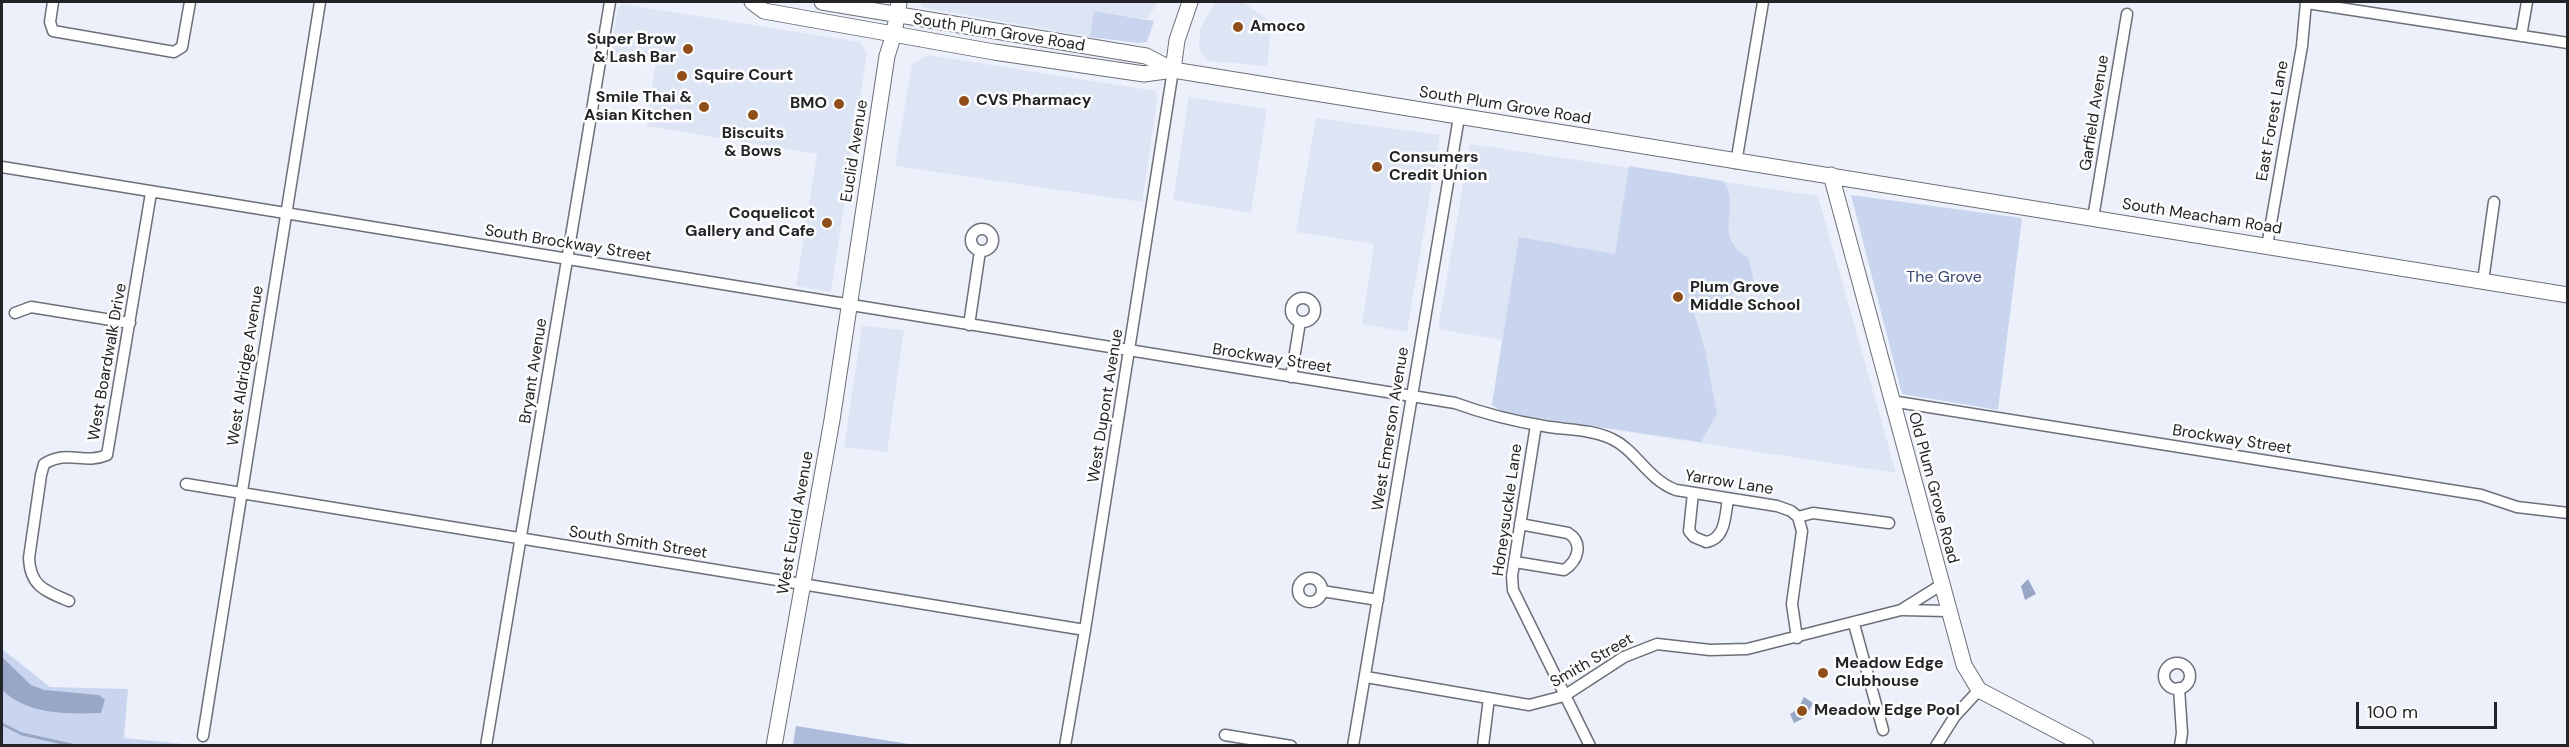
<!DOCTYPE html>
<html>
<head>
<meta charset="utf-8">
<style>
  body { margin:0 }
  #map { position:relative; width:2569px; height:747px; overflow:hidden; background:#ecf0fa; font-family:"DM Sans",sans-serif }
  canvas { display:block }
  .frame { position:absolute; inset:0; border:3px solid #222427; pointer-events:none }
  .scale { position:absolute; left:2356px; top:702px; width:141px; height:27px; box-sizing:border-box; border:3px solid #222427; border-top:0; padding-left:8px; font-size:18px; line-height:21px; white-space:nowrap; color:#222427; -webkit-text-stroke:4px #fdfdfd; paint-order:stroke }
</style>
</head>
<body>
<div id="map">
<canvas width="2569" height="747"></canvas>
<div class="frame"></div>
<div class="scale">100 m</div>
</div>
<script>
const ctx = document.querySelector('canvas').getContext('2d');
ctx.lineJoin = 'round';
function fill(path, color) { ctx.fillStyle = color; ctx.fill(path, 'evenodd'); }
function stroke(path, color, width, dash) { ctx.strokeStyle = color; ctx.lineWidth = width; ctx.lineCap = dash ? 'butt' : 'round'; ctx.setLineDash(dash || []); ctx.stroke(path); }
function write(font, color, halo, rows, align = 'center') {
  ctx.font = font + ' "DM Sans",sans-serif'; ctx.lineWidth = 5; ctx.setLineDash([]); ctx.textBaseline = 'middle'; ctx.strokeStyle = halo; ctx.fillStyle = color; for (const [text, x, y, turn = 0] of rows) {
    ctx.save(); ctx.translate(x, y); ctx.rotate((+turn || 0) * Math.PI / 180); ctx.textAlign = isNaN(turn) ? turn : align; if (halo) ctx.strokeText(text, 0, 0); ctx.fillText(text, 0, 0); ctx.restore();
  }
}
const built = new Path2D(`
  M 922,2 L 1158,2 L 1147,19 L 1094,11 L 1090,37 L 921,7 Z
  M 1215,2 L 1243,2 L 1272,23 L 1267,66 L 1208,61 L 1199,50 L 1200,29 Z
  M 622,4 L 860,42 L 867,52 L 831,292 L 796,286 L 817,154 L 647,126 L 655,65 L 610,57 L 618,8 Z
  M 928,55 L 1156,91 L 1157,101 L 1142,202 L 895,166 L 912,64 Z
  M 1189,97 L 1267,109 L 1251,213 L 1173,200 Z
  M 1316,118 L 1440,135 L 1407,332 L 1362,324 L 1374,244 L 1296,232 Z
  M 1470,144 L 1818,196 L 1896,473 L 1505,413 L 1492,405 L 1502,340 L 1438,329 Z
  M 862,326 L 904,330 L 887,452 L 844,447 Z`);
const green = new Path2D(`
  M 1094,11 L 1154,21 L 1147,42 L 1138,43 L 1090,37 Z
  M 1629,166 L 1723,181 C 1743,208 1710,235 1749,258 L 1755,288 L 1692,306 L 1705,350 L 1717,414 L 1701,442 L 1505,413 L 1492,405 L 1519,237 L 1615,254 Z
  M 1851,195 L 2022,218 L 1998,410 L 1902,394 Z
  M 2,649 L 50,687 L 128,689 L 124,738 L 193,745 L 2,745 Z`);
const forest = new Path2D(`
  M 796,726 L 915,745 L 793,745 Z`);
const water = new Path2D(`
  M 2028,579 L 2036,594 L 2025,600 L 2021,586 Z
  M 2,657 L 31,685 L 44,690 L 99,695 L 105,700 L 101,713 C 65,714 29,715 2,690 Z
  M 1804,697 L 1813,703 L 1806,717 L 1794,723 L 1790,714 L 1798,709 Z`);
const stream = new Path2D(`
  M 2,724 L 22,734 L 76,746`);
const street = new Path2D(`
  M 53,2 L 50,22 L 53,31 L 174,52 L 182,47 L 190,2
  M 2307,3 L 2568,43
  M 2521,36 L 2527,2
  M 1736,163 L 1763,2
  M 2,167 L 1455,403 C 1485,414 1513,421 1544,426 C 1565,430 1592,429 1612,439 C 1636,450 1647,479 1676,490 L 1777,506 L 1791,511 L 1798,517 L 1802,531 L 1792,604 L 1797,638
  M 2093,218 L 2127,14
  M971 240a11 11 0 1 1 22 0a11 11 0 1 1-22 0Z
  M 2267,246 L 2302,46 L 2306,2
  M 2483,281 L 2494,202
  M1291 310a12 12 0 1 1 24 0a12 12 0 1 1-24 0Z
  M 15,313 L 31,307 L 130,323
  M 969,325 L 980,251
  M 1291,377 L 1300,322
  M 1891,401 L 2481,495 L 2517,507 L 2568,513
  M 1536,425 L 1512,576 L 1513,590 L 1590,746
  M 186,484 L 1085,630
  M 1693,493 L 1689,531 L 1694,537 L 1706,542 C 1726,539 1725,515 1728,499
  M 1798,517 L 1813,513 L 1889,523
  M 1515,562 L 1564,570 C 1578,561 1584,543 1568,533 L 1520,524
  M1298 590a12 12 0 1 1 24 0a12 12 0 1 1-24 0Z
  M 1322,591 L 1378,600
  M 69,601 C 45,591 30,586 29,558 L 41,475 L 44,464 C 68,449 83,465 107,455 L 151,193
  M 1902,610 L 1948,611
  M 1854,624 L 1883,730
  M2164 676a13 13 0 1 1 26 0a13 13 0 1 1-26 0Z
  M 1366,677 L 1529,705 L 1564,696 L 1624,657 L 1657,644 L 1710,650 L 1747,649 L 1901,610 L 1941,585
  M 2179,688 L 2182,733 L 2180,746
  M 1225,735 L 1291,746
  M 203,736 L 320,2
  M 486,746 L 610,2
  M 1065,746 L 1085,630 L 1173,70
  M 1353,746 L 1459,117
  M 1483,746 L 1489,698
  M 1936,746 L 1955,716 L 1979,690`);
const secondary = new Path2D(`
  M 752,2 L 764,11 L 994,52 L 1144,74 L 1173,70 L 2568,295
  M 822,2 L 1146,56 L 1173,70
  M 1173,70 L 1177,40 L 1190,2
  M 1831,175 L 1964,665 L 1979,690 L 2086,746
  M 774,746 L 832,420 L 887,56 L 894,34 L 899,2`);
const markers = [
  [1238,27,6,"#904f1a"],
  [688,49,6,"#904f1a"],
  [682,76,6,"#904f1a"],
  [964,101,6,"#904f1a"],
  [839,104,6,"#904f1a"],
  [704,107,6,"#904f1a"],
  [753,115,6,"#904f1a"],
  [1377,167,6,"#904f1a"],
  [827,223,6,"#904f1a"],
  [1678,297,6,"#904f1a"],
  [1823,673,6,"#904f1a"],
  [1802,711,6,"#904f1a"]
];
const poiNames = [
  ["Amoco",1250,27],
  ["Super Brow",676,40,"right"],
  ["& Lash Bar",676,58,"right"],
  ["Squire Court",694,76],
  ["Smile Thai &",692,98,"right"],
  ["Asian Kitchen",692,116,"right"],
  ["CVS Pharmacy",976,101],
  ["BMO",827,104,"right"],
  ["Biscuits",753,134,"center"],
  ["& Bows",753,152,"center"],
  ["Consumers",1389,158],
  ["Credit Union",1389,176],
  ["Coquelicot",815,214,"right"],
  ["Gallery and Cafe",815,232,"right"],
  ["Plum Grove",1690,288],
  ["Middle School",1690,306],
  ["Meadow Edge",1835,664],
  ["Clubhouse",1835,682],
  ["Meadow Edge Pool",1814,711]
];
const streetNames = [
  ["South Plum Grove Road",999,33,9],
  ["South Plum Grove Road",1505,106,9],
  ["Garfield Avenue",2095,113,-81],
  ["East Forest Lane",2273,121,-80],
  ["Euclid Avenue",855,151,-81],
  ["South Meacham Road",2202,217,9],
  ["South Brockway Street",568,244,9],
  ["Brockway Street",1272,359,9],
  ["West Boardwalk Drive",108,362,-80],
  ["West Aldridge Avenue",246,366,-81],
  ["Bryant Avenue",534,371,-81],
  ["West Dupont Avenue",1106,406,-81],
  ["West Emerson Avenue",1391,429,-81],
  ["Brockway Street",2232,440,9],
  ["Yarrow Lane",1729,483,9],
  ["Old Plum Grove Road",1933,488,75],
  ["Honeysuckle Lane",1508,510,-82],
  ["West Euclid Avenue",796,523,-80],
  ["South Smith Street",638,543,9],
  ["Smith Street",1592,661,-30]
];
const parkNames = [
  ["The Grove",1944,278]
];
fill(built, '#dde5f5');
fill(green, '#c9d5ef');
fill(forest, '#adbcdb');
fill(water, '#98a7c6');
stroke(stream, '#98a7c6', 3);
stroke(street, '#6b6f77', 13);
stroke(secondary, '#6b6f77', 17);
stroke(street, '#fff', 10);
stroke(secondary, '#fff', 15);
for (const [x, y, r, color] of markers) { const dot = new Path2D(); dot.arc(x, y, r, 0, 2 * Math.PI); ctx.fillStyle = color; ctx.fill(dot); stroke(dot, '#fdfdfd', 2); }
write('bold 16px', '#222427', '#fdfdfd', poiNames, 'left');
write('16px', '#222427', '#fdfdfd', streetNames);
write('16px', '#354874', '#fdfdfd', parkNames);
</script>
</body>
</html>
